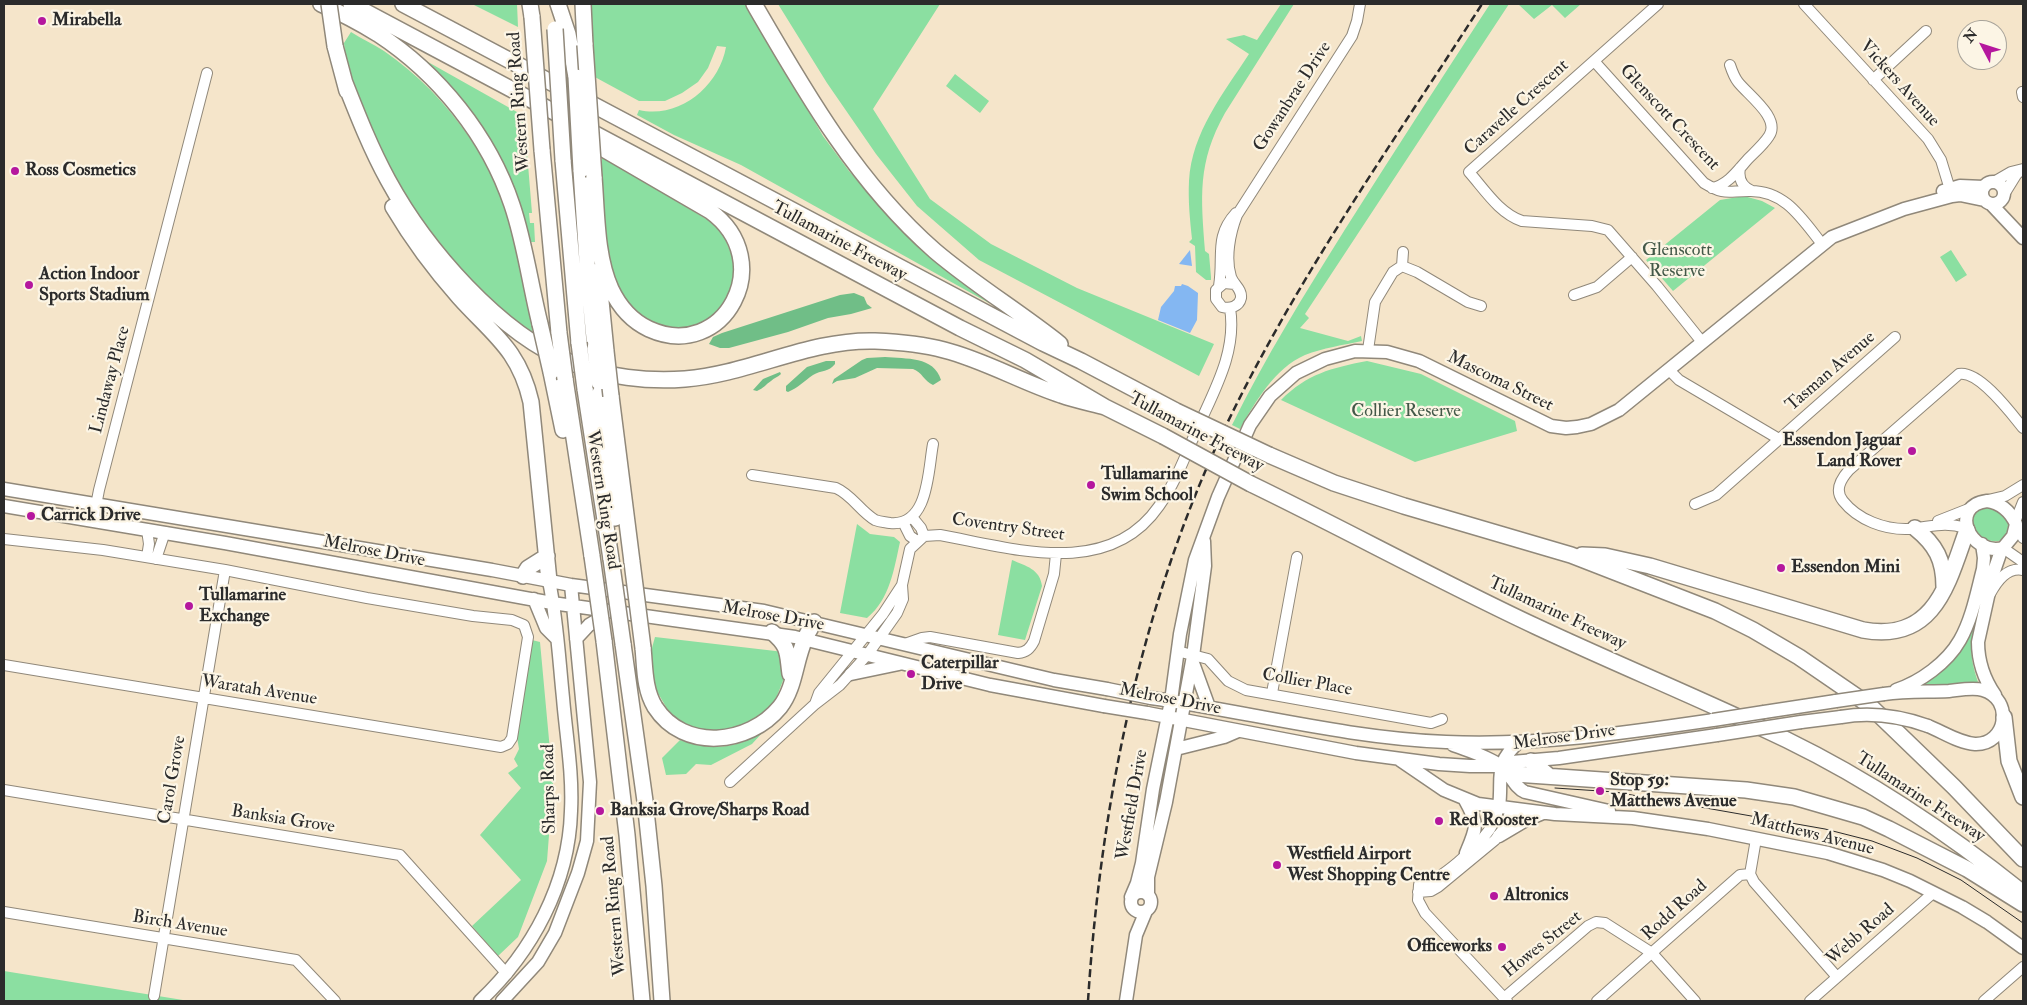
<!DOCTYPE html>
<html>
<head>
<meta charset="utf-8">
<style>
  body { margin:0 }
  #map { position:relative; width:2027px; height:1005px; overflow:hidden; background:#f5e5ca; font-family:"IM FELL Double Pica",serif }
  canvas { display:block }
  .frame { position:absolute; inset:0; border:5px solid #2b2b2b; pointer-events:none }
  .north { position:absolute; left:1957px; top:20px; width:50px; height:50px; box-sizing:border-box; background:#fcf5e5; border:1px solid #a8a49b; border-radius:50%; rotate:310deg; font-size:14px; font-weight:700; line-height:20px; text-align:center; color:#2b2b2b }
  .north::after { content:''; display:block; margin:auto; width:18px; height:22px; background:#b5179e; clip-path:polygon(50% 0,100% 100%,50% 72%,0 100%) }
</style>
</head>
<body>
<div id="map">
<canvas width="2027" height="1005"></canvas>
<div class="frame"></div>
<div class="north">N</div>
</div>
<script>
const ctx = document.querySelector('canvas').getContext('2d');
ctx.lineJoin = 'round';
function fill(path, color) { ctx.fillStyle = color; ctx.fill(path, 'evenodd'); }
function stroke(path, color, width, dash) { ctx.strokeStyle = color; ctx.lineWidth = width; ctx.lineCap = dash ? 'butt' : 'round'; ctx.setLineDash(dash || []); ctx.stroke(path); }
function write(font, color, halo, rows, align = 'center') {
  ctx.font = font + ' "IM FELL Double Pica",serif'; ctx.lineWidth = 4.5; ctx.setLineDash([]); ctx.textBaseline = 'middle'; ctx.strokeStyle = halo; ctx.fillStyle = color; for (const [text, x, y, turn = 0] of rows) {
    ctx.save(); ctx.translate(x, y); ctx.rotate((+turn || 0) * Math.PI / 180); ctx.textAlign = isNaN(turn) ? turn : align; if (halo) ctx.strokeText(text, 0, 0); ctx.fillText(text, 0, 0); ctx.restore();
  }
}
const green = new Path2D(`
  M 472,4 L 517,4 L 518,27 Z
  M 591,4 L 747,4 L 823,136 L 849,171 L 892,220 L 914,240 L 990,301 L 989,303 L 741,165 L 674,135 L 637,115 L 639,110 C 680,119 719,86 726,47 L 717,46 L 708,68 L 698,82 L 682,93 L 665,101 L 639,101 L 593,76 Z
  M 778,4 L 940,4 L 873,109 L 930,199 L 991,244 L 1077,288 L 1214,344 L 1199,376 L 979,260 L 917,206 L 876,154 L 827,83 Z
  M 1281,4 L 1294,4 L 1225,113 C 1197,163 1201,197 1205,251 L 1209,254 L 1211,277 L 1211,280 L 1206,280 L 1196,272 L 1195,246 L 1189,242 L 1192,239 C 1190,220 1188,201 1189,181 C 1192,132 1223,94 1249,54 L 1226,39 L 1244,35 L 1257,40 Z
  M 1490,4 L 1509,4 L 1305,314 L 1309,318 L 1300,328 L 1348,341 L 1361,336 L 1362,341 C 1343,345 1323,348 1305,355 C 1275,368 1255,402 1240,429 L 1232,425 C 1265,358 1304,295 1344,231 C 1392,155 1441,79 1490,4 Z
  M 1518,4 L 1581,4 L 1565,18 L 1552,5 L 1534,19 Z
  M 351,32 C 362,39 373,44 384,51 C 451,97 499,169 519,247 C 526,275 528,305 533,334 C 456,279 398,200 364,113 C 355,90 345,68 344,43 Z
  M 412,53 L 524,116 L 532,213 L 529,213 L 530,223 L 534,223 L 535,242 L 529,242 L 518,204 Z
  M 955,74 L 989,101 L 980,113 L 946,86 Z
  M 602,157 L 708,220 L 723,234 L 738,270 C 733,282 730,298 723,309 C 720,312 714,315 711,318 C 681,338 639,325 622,294 C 601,254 599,201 602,157 Z
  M 1744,196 L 1762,201 L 1775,208 L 1673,291 L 1646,260 L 1720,200 Z
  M 1951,250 L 1967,275 L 1956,282 L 1940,257 Z
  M 1367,361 L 1421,374 L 1515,421 L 1517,431 L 1415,462 L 1281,400 C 1307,374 1331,368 1367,361 Z
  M 1986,508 C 2006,509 2015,525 2002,540 C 1977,548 1958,513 1986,508 Z
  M 857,524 L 870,534 L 894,537 L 900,542 C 894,569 890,599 867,618 L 840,613 Z
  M 1012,560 C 1026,566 1040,569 1042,586 L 1025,640 L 998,635 Z
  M 1973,615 L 1977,618 C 1969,643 1970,658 1978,682 L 1948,686 L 1918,685 Z
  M 655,637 L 784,652 L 784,678 L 777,696 L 772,705 L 753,723 L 725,733 L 695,731 L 680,722 L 669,712 L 655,688 L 650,655 Z
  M 532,640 L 540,642 L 553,783 L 547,861 L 518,937 L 498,956 L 472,926 L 521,880 L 480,835 L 521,788 L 508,773 L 518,766 L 514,759 L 519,749 L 517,737 Z
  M 763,732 L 752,744 L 711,765 L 696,764 L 686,774 L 666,775 L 662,758 L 680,740 C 711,751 735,749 763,732 Z
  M 4,971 L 189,1001 L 6,1001 L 4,999 Z`);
const forest = new Path2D(`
  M 854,293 L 864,297 L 867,304 L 872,308 L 851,314 L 828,318 L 788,332 L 729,348 L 720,348 L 709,344 L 713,337 L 722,333 L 840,295 Z
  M 885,357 C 906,359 934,356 941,380 L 933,385 C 924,381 922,372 913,369 L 877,368 L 855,378 L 837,381 L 832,384 L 834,379 L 862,360 L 867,358 Z
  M 826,361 L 835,361 L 835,364 C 829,372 821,370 813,375 C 804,381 798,388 788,392 L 786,391 L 786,386 L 807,367 Z
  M 780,372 L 781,374 C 778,377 774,378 771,381 C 765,385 764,388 757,391 L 753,390 L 763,379 Z`);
const water = new Path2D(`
  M 1190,250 L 1192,266 L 1179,264 Z
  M 1182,284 L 1188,286 L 1198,293 L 1197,320 L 1190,333 L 1158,320 L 1161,307 L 1174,291 L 1175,286 L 1181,286 Z`);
const minor = new Path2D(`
  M 1658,4 L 1469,172 C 1485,190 1499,213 1522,221 L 1592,226 L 1608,230 L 1657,286 L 1702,342
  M 1804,4 L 1928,139 L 1941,160 L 1952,196
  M 1594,61 L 1704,183 C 1726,196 1727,191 1749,191 C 1785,190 1802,219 1822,244
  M 1873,80 L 1926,31
  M 2022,92 L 2023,97
  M 1740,168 C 1738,178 1742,187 1752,191
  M 1992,183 L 2011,172 L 2023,169
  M 1712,188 C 1728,185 1738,170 1748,159 C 1755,152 1764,144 1769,136 C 1781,118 1748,95 1738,82 C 1734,77 1732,71 1730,65
  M 2003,196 L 2016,175 L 2021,170
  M 1402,266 L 1403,252
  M 1235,284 L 1224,283 L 1216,290 L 1216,299 L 1222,307 C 1230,309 1239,307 1241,298 C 1242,289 1234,285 1231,277 C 1225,258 1230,233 1237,215 L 1352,36 L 1357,21 L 1360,4
  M 1219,286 C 1224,256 1214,237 1236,213
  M 1574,295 L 1597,287 L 1632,257
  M 1368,350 L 1375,302 L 1393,272 L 1402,266 L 1417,272 L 1468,302 L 1481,306
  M 1669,370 L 1679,380 L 1779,439
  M 752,475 L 836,488 C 852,495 860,511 875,520 C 880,522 885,522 890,523 C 929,527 928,470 933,444
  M 1988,500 L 2005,496 L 2023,485
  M 1695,504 L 1716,495 L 1895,337
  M 912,517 L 921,528 L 924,536
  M 93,521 L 99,490 L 207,73
  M 1938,521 L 1971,508
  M 903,522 L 910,536 L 917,541
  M 2015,522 L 2023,502
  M 2016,524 L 2023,538
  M 1966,528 C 1943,521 1932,527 1909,529 C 1885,530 1858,520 1843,501 C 1834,490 1841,479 1849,470 L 1959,374 C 1979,370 2011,413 2023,428
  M 4,539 L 103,550 L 225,570 L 367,598 L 473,616 L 512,620 L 524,625 L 528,637 L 512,738 L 508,744 L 501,747 L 4,665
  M 2003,548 L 2023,562
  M 147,557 L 149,544 L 147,530
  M 156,559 L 165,532
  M 1990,594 C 1997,581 2007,567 2023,570
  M 905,644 L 922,638 L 930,637 L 1018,653 C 1026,652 1030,649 1034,641 L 1054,574 L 1056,554
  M 1177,651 L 1208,659 L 1228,681 L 1246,690 L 1431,723 L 1442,719
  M 1272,693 L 1297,557
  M 815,704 L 819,693 L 883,614 L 902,585
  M 730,782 L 814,705 L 840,685 L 868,654 L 897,613 L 903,599 L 902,585 L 910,549 L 924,536 L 940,535 C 1012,548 1108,580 1159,506 C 1176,482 1186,454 1198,427 C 1215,389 1237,351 1230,308
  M 4,790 L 400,855 L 507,974
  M 1499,807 C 1497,815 1494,822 1490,829 C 1478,846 1440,882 1419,885 L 1418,900 L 1425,913 L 1507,1001
  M 1750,874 L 1754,882 L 1837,977
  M 1750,874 L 1756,839
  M 1418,892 L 1431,891 L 1438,887 L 1495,840 L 1504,828 L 1512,808
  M 4,912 L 296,960 L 335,1001
  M 154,996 L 225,570
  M 1504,998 L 1588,926 L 1596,922 L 1605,923 L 1652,953 L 1695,1001
  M 1597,1001 L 1740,875 L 1750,874
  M 1810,1001 L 1933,893
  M 1984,1001 L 2023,967`);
const major = new Path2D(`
  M1982 193a11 11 0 1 1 22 0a11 11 0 1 1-22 0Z
  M 1943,191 L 1960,186 L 1984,187
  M 1991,204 L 2023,238
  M 4,489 L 492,570 L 571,585 L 764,611 L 1054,680 L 1107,689
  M 1987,501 C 2001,503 2010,511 2016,524 L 2013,536 L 2003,548 C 1970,556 1948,506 1987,501 Z
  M 4,506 L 225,543 L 552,603 L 795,637 L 990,685 L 1104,706
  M 534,599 L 546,628 L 557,639
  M 576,639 L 589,625 L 599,619 L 605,611
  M 1193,663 L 1209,707
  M 851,674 L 899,664
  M 1896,690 C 1920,682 1947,663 1960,640 C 1972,619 1977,592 1983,569 L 1984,558 L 1982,544
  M 1884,694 C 1906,691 1927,692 1949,691 C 1959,690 1973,687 1983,690 C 2014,699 2007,745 1975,744 C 1959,743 1943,732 1928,726
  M 1995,695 C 1984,679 1978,662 1978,642 L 1993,574 L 2002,548
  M 1151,698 C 1249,712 1347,738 1446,742 C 1536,746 1624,733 1713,720
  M 1764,712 L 1836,701
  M 1147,713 L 1356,753 L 1439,764 L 1470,766 L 1501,766 L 1512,762 L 1559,758 L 1717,735
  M 1801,722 L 1841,717
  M 1453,745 C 1469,751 1487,756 1501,766 C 1511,774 1514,787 1525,792 L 1609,811
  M 1176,749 L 1224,737 L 1238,731
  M 1400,760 L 1444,790 L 1478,804 L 1555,814 L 1633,818 L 1708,829 L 1828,853 L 1883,870 L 1910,881 L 1962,907 L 1987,922 L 2023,948
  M 1465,800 C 1479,825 1477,827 1466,853
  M 1499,807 C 1503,777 1493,764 1519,742
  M 1499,836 L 1526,820 L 1543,813
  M1131 902a10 10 0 1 1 20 0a10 10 0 1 1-20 0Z
  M 1148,895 L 1148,877 L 1166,802 L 1193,656 L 1205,566 L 1204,541
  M 1131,897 L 1137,883 L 1142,863 L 1153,789 L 1171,701 L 1180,634 L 1195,560 L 1218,497 L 1250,425 L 1270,396 L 1296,373 L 1325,359 L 1355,351 L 1387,352 L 1419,361 L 1551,426 L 1566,428 L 1577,427 L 1591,424 L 1619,410 L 1832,237 L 1904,209 L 1952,196 L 1960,195 L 1984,200
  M 480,1001 C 532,952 569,884 571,811 C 573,773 566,735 563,698 C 559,659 557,619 549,581
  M 502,1001 L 538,962 L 555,933 L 578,873 L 587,841 L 590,782 L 571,585
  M 1126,1001 L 1136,935 L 1146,911`);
const highway = new Path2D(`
  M 321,4 C 341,13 360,23 378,34 C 439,74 489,136 512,205 C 525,243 530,284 540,324
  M 351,4 L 960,328 L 1025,360 L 1105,407 L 1163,436
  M 403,4 L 1043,343 L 1081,361 L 1176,411
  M 530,4 L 532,17
  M 558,4 L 568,34 L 576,77
  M 583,4 L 585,45
  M 754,4 C 805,92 857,183 935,251 C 975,285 1020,312 1060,344
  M 335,46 L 347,91
  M 345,83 C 358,116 371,149 388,180 C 425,248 499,334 572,363 C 606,377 648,382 685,379 C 750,374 809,339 875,341 C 898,342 922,344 944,350 C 984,360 1021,382 1061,395 C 1075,400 1090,403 1105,407
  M 542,150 L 559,333
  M 563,160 L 579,343
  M 581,170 L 588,277 L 595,348
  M 594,177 C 597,213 596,256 611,289 C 619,306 632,321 649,329 C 724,363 779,261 710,211 L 600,147
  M 393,207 C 412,239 434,269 459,297 C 492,334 519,349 531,402 L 549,581
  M 598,271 L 606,351
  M 551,372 L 563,430
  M 565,379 L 592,556
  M 585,389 L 611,559
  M 600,393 L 615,518
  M 611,396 L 632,562
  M 1269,455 L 1334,483 L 1404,506 L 1571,555 L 1715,611 L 1753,630 L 1799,657 L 1869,705 L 1954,787 L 2023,859
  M 1251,484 C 1346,530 1439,581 1535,626 C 1618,665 1704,700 1787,740 C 1871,781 1951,835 2023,893
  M 1915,528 C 1936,545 1944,560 1944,587
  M 1582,555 L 1605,556 L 1650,566 L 1863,630 C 1935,643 1948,583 1967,530
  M 523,576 L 528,568 L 547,556
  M 772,632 C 790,647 787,654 790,674
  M 604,641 L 627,835 L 642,1001
  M 623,644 L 645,801 L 654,886 L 662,1001
  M 643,648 C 645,667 644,689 655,707 C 684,752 749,745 780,707 C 795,688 795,661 805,639 C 807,633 811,628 814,622
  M 2004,717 L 2009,761 L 2023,797
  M 1531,761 L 1549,776
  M 1501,766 L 1515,774 L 1746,790 L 1794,797 L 1863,817 L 1889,829 L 1967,869 L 2023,904`);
const tram = new Path2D(`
  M 1555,788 L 1615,792 L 1825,829 L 1872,841 L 1917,858 L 1961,880 L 2023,923`);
const rail = new Path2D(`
  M 1088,1001 C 1100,813 1137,622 1215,449 C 1287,292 1389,149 1482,4`);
const majorBridge = new Path2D(`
  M 1107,689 L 1151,698
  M 1836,701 L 1884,694
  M 1104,706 L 1147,713
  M 1841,717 C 1870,712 1900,716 1928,726
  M 1713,720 L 1764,712
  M 1717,735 L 1801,722`);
const highwayBridge = new Path2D(`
  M 329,4 L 335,46
  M 532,17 L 542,150
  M 555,29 L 563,160
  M 585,45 L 594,177
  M 576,77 L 581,170
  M 540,324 L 551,372
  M 559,333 L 565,379
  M 579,343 L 585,389
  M 595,348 L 599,382
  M 606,351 L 611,396
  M 1176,411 L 1269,455
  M 1163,436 L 1251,484
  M 592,556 L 604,641
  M 611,559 L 623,644
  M 632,562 L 643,648`);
const markers = [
  [42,21,5,"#b5179e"],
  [15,171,5,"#b5179e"],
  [29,285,5,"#b5179e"],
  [1912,451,5,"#b5179e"],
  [1091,485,5,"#b5179e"],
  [31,516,5,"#b5179e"],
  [1781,568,5,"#b5179e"],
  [189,606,5,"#b5179e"],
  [911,674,5,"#b5179e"],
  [1600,791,5,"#b5179e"],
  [600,811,5,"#b5179e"],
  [1439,821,5,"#b5179e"],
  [1277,865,5,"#b5179e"],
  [1494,896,5,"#b5179e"],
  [1502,947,5,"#b5179e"]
];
const poiNames = [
  ["Mirabella",52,21],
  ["Ross Cosmetics",25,171],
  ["Action Indoor",39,275],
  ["Sports Stadium",39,296],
  ["Essendon Jaguar",1902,441,"right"],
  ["Land Rover",1902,462,"right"],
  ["Tullamarine",1101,475],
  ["Swim School",1101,496],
  ["Carrick Drive",41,516],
  ["Essendon Mini",1791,568],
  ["Tullamarine",199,596],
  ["Exchange",199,617],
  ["Caterpillar",921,664],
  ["Drive",921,685],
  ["Stop 59:",1610,781],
  ["Matthews Avenue",1610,802],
  ["Banksia Grove/Sharps Road",610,811],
  ["Red Rooster",1449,821],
  ["Westfield Airport",1287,855],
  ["West Shopping Centre",1287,876],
  ["Altronics",1504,896],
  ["Officeworks",1492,947,"right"]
];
const streetNames = [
  ["Vickers Avenue",1899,84,48],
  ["Gowanbrae Drive",1293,97,-57],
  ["Western Ring Road",520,102,-94],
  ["Caravelle Crescent",1517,108,-42],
  ["Glenscott Crescent",1669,118,47],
  ["Tullamarine Freeway",839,242,28],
  ["Tasman Avenue",1831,372,-41],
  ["Lindaway Place",111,380,-75],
  ["Mascoma Street",1500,382,26],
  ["Tullamarine Freeway",1196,433,28],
  ["Western Ring Road",602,500,81],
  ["Coventry Street",1008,528,8],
  ["Melrose Drive",374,552,11],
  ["Tullamarine Freeway",1557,614,25],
  ["Melrose Drive",773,617,10],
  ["Collier Place",1307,683,10],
  ["Waratah Avenue",259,691,9],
  ["Melrose Drive",1170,700,11],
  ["Melrose Drive",1564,738,-8],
  ["Carol Grove",173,780,-80],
  ["Sharps Road",550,789,-91],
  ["Tullamarine Freeway",1920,798,33],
  ["Westfield Drive",1133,805,-80],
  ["Banksia Grove",283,820,9],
  ["Matthews Avenue",1812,835,14],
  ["Western Ring Road",615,906,-95],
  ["Rodd Road",1675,911,-42],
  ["Birch Avenue",180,925,9],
  ["Webb Road",1861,935,-41],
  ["Howes Street",1543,945,-39]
];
const parkNames = [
  ["Glenscott",1677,251],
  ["Reserve",1677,272],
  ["Collier Reserve",1406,412]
];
fill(green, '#8bdfa1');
fill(forest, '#70be87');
fill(water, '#84b7f2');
stroke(minor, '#90887a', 12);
stroke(major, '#90887a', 15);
stroke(highway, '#90887a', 18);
stroke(minor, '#fff', 10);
stroke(major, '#fff', 12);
stroke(highway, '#fff', 15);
stroke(tram, '#2b2b2b', 1);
stroke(rail, '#2b2b2b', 2.5, [8, 4]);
stroke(majorBridge, '#90887a', 15, []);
stroke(highwayBridge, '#90887a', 18, []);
stroke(majorBridge, '#fff', 12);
stroke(highwayBridge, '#fff', 15);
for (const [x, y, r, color] of markers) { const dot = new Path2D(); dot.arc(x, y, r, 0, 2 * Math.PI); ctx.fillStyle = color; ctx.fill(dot); stroke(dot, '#fcf5e5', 2); }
write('bold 18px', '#2b2b2b', '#fcf5e5', poiNames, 'left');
write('18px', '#2b2b2b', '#fcf5e5', streetNames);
write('18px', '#435848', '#fcf5e5', parkNames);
</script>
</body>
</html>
